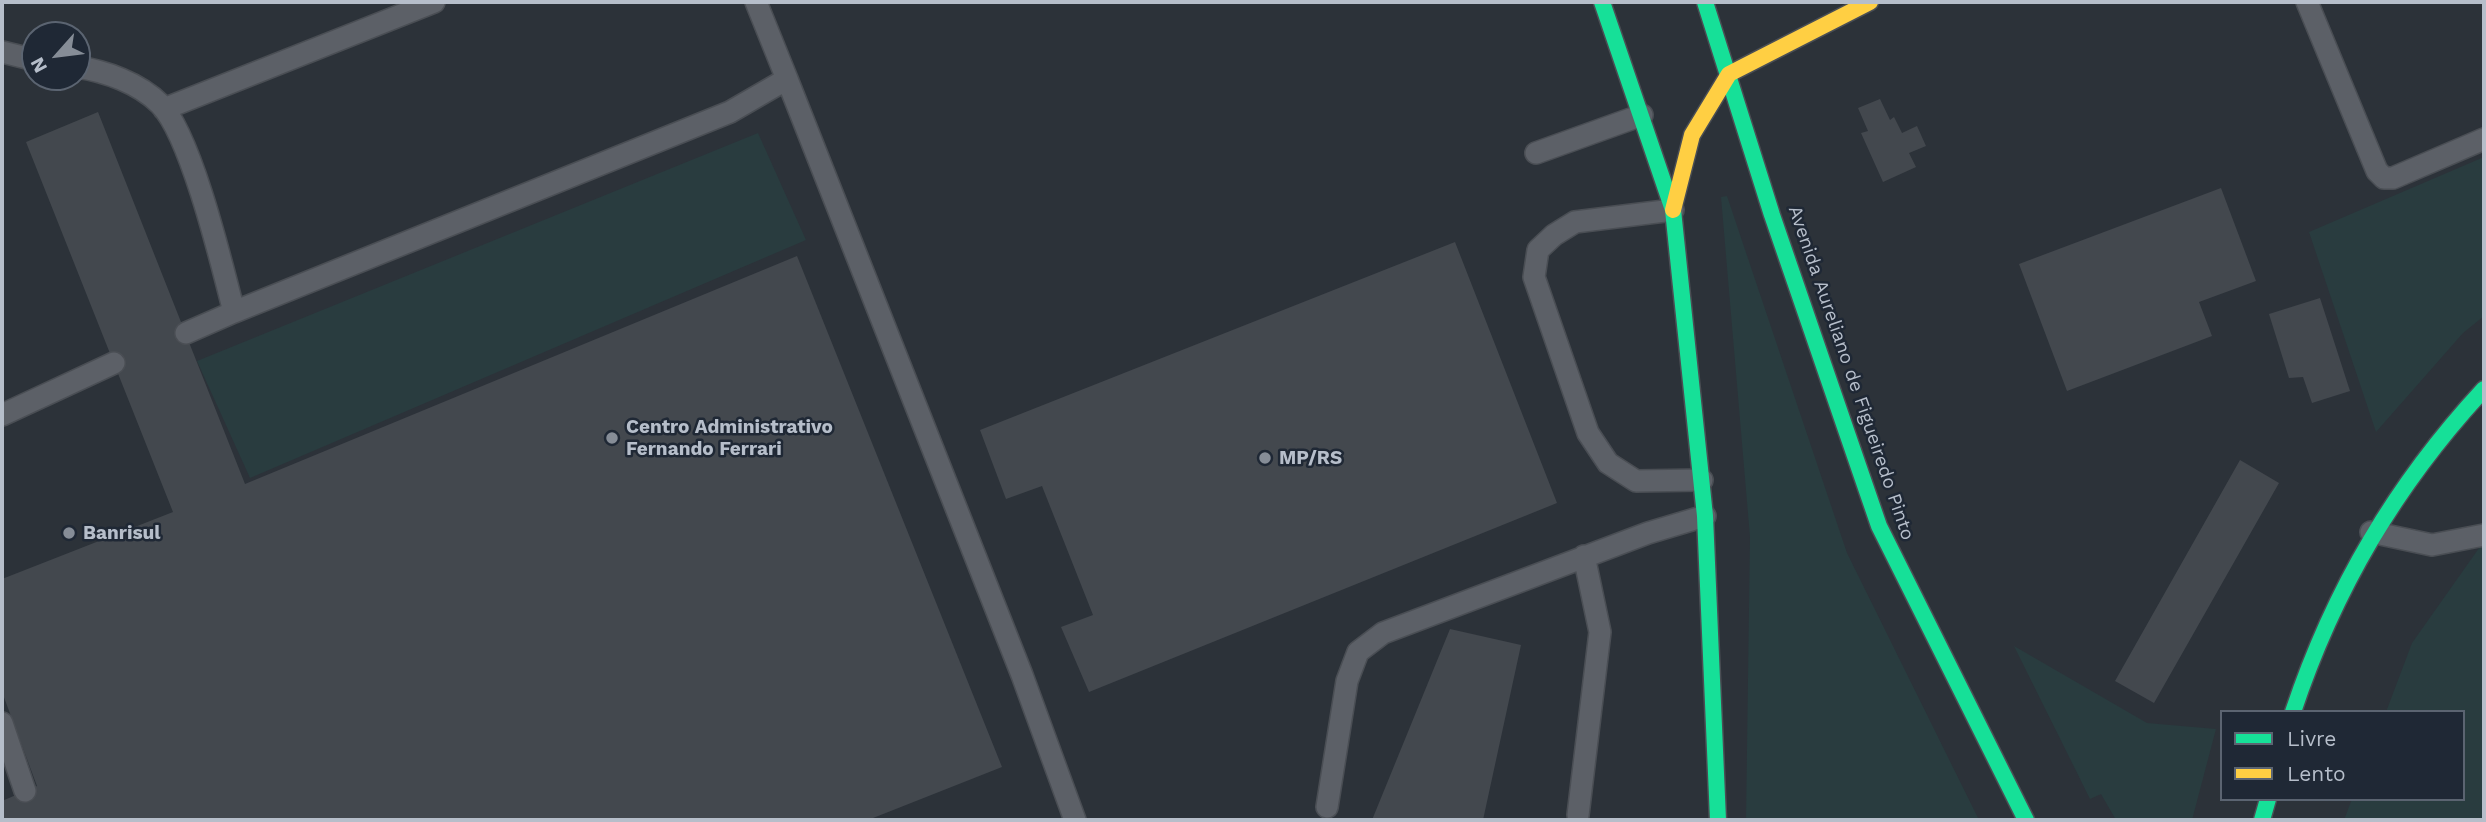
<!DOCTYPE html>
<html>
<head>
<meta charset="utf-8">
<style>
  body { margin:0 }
  #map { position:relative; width:2486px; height:822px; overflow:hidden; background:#2c3239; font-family:"Work Sans",sans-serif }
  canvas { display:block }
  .frame { position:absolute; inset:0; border:4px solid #b6beca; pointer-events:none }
  .legend { position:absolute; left:2220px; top:710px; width:245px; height:91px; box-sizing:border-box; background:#1f2835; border:2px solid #5b6471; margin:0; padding:9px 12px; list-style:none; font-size:21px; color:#b6beca }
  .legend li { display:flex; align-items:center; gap:14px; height:35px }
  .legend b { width:35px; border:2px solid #5b6471 }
  .north { position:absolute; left:21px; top:21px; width:70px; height:70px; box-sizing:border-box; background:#1f2835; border:2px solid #5b6471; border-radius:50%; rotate:242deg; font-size:19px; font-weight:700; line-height:28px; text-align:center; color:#b6beca }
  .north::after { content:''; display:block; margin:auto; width:24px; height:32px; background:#868d97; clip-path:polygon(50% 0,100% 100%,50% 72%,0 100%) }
</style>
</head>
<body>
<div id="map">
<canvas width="2486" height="822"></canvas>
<div class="frame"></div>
<ul class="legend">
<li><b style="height:9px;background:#16e098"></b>Livre</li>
<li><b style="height:9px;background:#ffcf43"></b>Lento</li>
</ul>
<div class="north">N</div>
</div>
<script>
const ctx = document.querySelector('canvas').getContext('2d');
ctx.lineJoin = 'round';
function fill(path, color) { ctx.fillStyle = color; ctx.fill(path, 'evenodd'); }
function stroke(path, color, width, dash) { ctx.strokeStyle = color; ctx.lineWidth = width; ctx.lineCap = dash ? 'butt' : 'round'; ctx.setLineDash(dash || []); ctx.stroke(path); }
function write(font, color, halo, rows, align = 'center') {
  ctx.font = font + ' "Work Sans",sans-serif'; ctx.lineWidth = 5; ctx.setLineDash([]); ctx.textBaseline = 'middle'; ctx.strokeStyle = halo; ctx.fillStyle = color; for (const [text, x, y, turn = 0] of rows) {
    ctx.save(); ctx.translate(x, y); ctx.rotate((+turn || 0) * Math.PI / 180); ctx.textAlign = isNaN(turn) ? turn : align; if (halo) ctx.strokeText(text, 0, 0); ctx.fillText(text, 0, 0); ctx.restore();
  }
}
const green = new Path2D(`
  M 758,133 L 806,240 L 250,478 L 197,361 Z
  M 2484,157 L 2484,316 L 2463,333 L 2376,432 L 2309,232 Z
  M 1727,196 L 1847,553 L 1979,820 L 1746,820 L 1750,537 L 1721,197 Z
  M 2484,541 L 2484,820 L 2344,820 L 2352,799 L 2463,799 L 2463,712 L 2386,712 L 2412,643 Z
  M 2014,646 L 2147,723 L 2216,729 L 2192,820 L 2116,820 L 2101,794 L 2090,799 Z`);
const building = new Path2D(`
  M 1880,99 L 1890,120 L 1894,117 L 1902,133 L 1917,126 L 1926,146 L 1909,153 L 1916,167 L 1883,182 L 1861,133 L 1868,131 L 1858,108 Z
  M 98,112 L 245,484 L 797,256 L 1002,767 L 868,820 L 2,820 L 2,801 L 37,786 L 2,692 L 2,579 L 173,512 L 26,142 Z
  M 2221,188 L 2256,281 L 2199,302 L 2212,336 L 2067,391 L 2019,264 Z
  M 1455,242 L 1557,503 L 1089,692 L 1061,627 L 1093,615 L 1042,486 L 1006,499 L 980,430 Z
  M 2320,298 L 2350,391 L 2312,403 L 2303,377 L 2289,378 L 2269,314 Z
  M 2240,460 L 2279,483 L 2154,703 L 2115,681 Z
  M 1450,629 L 1521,645 L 1483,820 L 1372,820 Z`);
const lane = new Path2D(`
  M 756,2 L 787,79
  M 2307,2 L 2377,171 L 2384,178 L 2393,178 L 2484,139
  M 2,52 L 35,60
  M 77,67 C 105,71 139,83 160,104 C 191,135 222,265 234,312 L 730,112 L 787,79 L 1022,675 L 1075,820
  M 164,109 L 434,2
  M 1536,153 L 1642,115
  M 1673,210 L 1575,222 L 1554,235 L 1538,250 L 1534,277 L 1588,433 L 1608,463 L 1636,481 L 1702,480
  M 186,333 L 234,312
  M 2,415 L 114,363
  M 2371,532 L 2432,545 L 2484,535
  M 2,723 L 25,791
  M 1327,807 L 1347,681 L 1358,652 L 1383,633 L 1648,533 L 1705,516
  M 1578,815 L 1600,632 L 1584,556`);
const fast = new Path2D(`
  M 1602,2 L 1673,210 L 1705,516 L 1718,820
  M 1705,2 L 1772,215 L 1879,526 L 2026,820
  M 2293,712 C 2334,589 2396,484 2484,389
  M 2262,820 L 2268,799`);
const slow = new Path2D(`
  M 1673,210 L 1692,135 L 1729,74 L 1870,2`);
const markers = [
  [612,438,7,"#868d97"],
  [1265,458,7,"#868d97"],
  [69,533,7,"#868d97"]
];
const streetNames = [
  ["Avenida Aureliano de Figueiredo Pinto",1851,373,71]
];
const poiNames = [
  ["Centro Administrativo",626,427],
  ["Fernando Ferrari",626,449],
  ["MP/RS",1279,458],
  ["Banrisul",83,533]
];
fill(green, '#293c3f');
fill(building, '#43484e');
stroke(lane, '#4a4e54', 24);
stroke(fast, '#4a4e54', 19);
stroke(slow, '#4a4e54', 19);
stroke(lane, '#5c6067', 21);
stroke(fast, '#16e098', 16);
stroke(slow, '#ffcf43', 16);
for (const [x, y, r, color] of markers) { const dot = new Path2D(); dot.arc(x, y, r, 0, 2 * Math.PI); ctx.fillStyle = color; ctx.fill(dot); stroke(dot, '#1f2835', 2.5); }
write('19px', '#b6beca', '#1f2835', streetNames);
write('bold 19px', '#b6beca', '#1f2835', poiNames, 'left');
</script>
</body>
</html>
